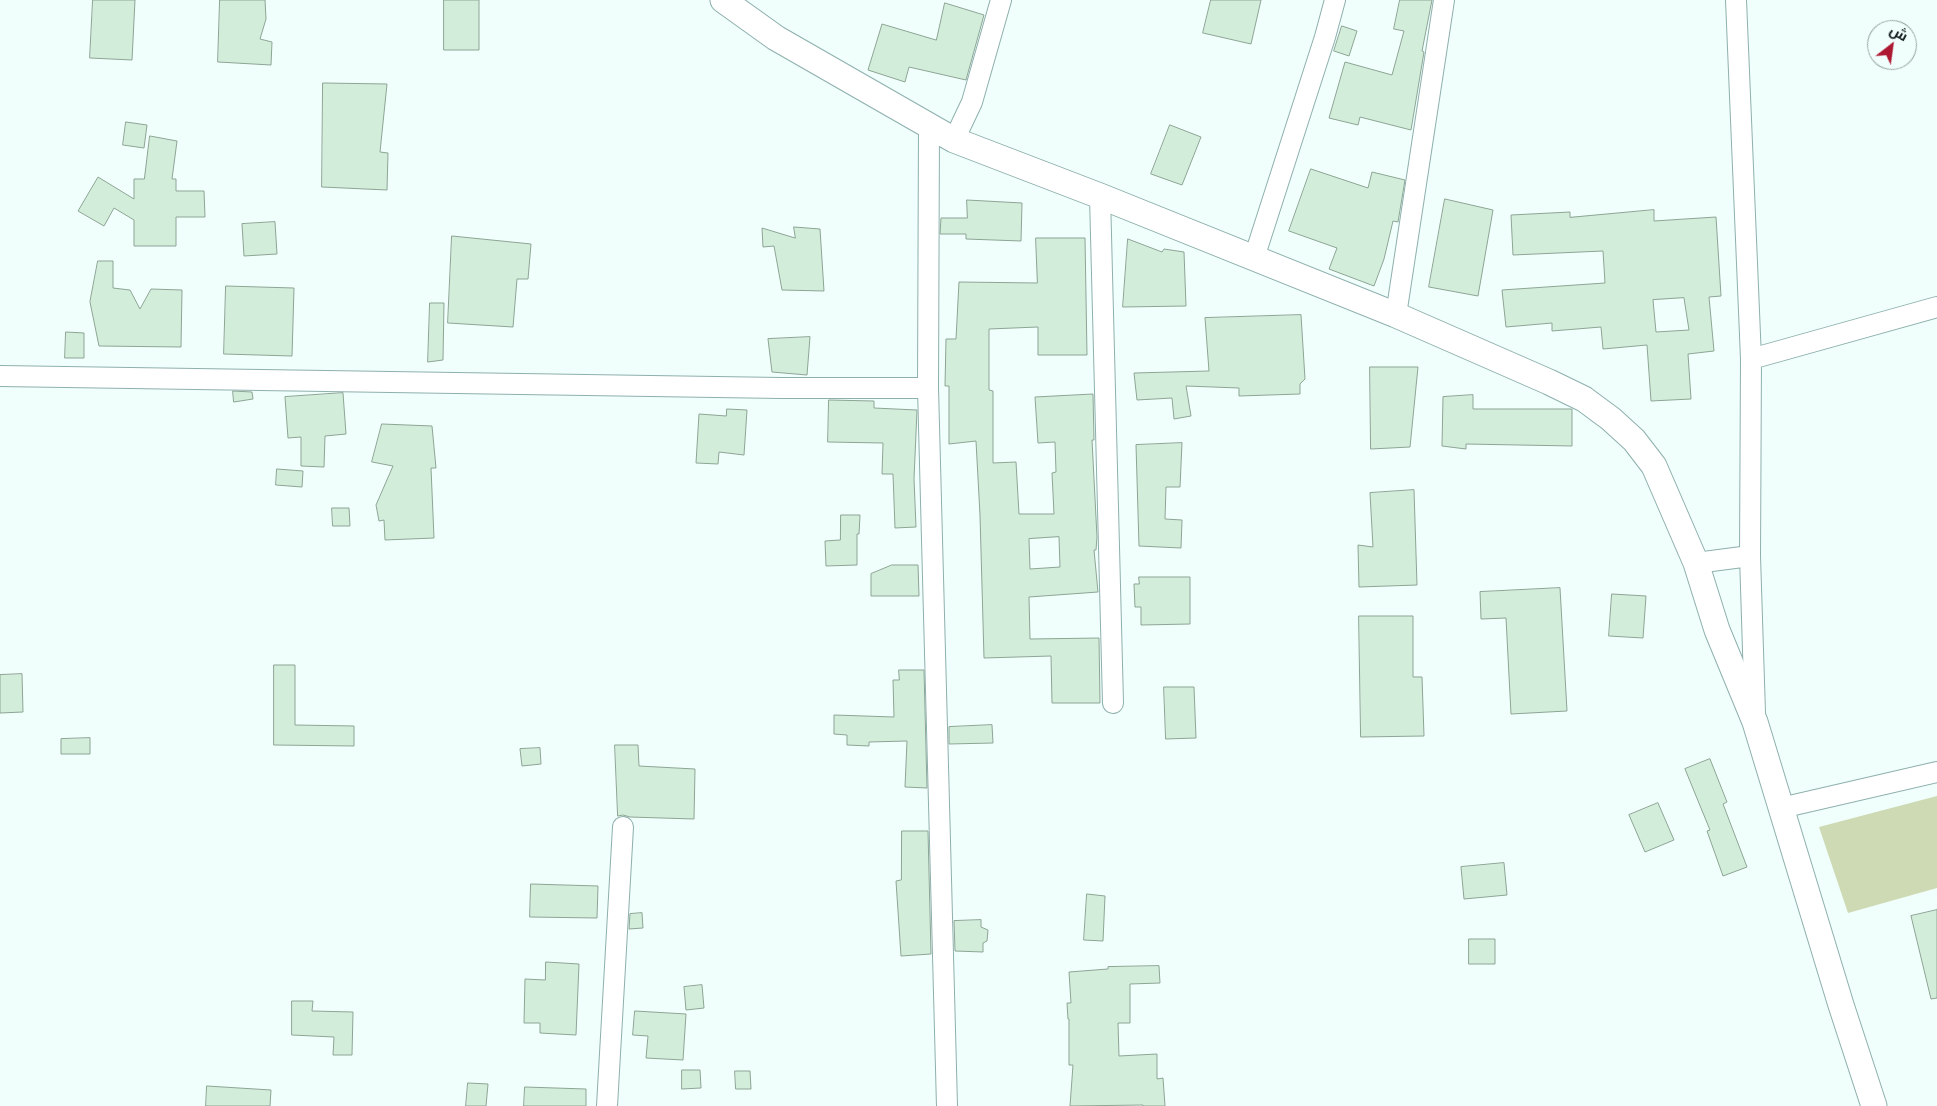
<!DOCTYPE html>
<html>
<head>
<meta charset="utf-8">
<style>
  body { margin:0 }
  #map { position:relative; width:1937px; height:1106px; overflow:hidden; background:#f0fefc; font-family:"Titillium Web",Cairo,sans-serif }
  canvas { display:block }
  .north { position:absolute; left:1867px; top:20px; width:50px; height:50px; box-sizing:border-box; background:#f0fefc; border:1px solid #94a2a0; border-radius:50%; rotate:30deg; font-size:14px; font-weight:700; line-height:20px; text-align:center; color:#0a1716 }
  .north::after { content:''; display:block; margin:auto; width:18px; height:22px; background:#ad1932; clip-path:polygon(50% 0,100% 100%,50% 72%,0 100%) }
</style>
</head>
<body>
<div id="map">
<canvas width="1937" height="1106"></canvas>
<div class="north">ش</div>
</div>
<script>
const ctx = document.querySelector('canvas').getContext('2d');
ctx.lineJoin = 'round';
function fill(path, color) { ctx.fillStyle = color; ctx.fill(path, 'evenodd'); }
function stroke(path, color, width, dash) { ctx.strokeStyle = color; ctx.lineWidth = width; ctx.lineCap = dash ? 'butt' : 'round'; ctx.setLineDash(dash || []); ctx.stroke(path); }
const green = new Path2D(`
  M 1937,796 L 1937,888 L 1848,913 L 1819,827 Z`);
const building = new Path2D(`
  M 93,0 L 135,0 L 132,60 L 90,58 Z
  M 220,0 L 265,0 L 266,19 L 260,39 L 272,42 L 271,65 L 218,62 Z
  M 444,0 L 479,0 L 479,50 L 444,50 Z
  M 1211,0 L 1261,0 L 1251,44 L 1203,33 Z
  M 1400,0 L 1432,0 L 1422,51 L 1424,52 L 1411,130 L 1360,117 L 1358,125 L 1329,118 L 1345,62 L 1392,75 L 1404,31 L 1394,29 Z
  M 945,3 L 984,15 L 966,80 L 909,67 L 905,82 L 868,70 L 882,24 L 936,40 Z
  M 1342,26 L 1357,31 L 1349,56 L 1334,51 Z
  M 323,83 L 387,84 L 380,152 L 388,153 L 387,190 L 322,187 Z
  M 126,122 L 147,125 L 144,148 L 123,145 Z
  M 1170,125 L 1201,137 L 1182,185 L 1151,174 Z
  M 150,136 L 177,141 L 172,179 L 176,179 L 176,191 L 204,191 L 205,217 L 176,217 L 176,246 L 134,246 L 134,220 L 114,208 L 104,226 L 78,211 L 98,177 L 134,199 L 134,179 L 144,179 Z
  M 1311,169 L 1368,188 L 1372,172 L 1405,180 L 1398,222 L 1393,221 L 1384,259 L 1374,286 L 1329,269 L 1337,248 L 1289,231 Z
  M 1445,199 L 1493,210 L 1478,296 L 1429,287 Z
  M 967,200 L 1022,203 L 1021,241 L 966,239 L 966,234 L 940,234 L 941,218 L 967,218 Z
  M 1654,210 L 1654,221 L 1716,217 L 1721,296 L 1709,297 L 1714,351 L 1688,354 L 1691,399 L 1651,401 L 1647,345 L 1603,349 L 1601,327 L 1552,331 L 1552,323 L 1506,327 L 1502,290 L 1605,283 L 1603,251 L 1513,255 L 1511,215 L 1570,212 L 1570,217 ZM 1684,298 L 1689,330 L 1656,332 L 1653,300 Z
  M 275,222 L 277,254 L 244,256 L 242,224 Z
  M 794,227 L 820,229 L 824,291 L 782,290 L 774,246 L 763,247 L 762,228 L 795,238 Z
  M 452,236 L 531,244 L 528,279 L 517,279 L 513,327 L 448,323 Z
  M 1036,238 L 1085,238 L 1087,355 L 1038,355 L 1038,327 L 989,329 L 989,390 L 993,391 L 993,463 L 1016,462 L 1019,514 L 1054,514 L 1052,473 L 1056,472 L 1055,442 L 1038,443 L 1035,397 L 1093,394 L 1094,440 L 1092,440 L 1097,537 L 1096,550 L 1094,550 L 1098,592 L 1029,597 L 1030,639 L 1099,638 L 1100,703 L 1052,703 L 1051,656 L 984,658 L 980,515 L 976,441 L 949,444 L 949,386 L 945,386 L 946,339 L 956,339 L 959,282 L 1037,283 ZM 1059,537 L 1060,567 L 1030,569 L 1029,539 Z
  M 1128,239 L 1162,252 L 1164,249 L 1184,252 L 1186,306 L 1123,307 Z
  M 98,261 L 113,261 L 113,288 L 130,290 L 140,309 L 151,289 L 182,290 L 181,347 L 99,346 L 90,302 Z
  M 226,286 L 294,288 L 292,356 L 224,354 Z
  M 430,303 L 444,303 L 443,360 L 428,362 Z
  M 1301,315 L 1305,379 L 1300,384 L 1300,394 L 1239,396 L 1239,388 L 1186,386 L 1191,416 L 1174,419 L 1172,398 L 1137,400 L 1134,373 L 1209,371 L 1205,318 Z
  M 66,332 L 84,333 L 84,358 L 65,358 Z
  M 810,337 L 807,375 L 772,372 L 768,339 Z
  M 1370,367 L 1418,367 L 1410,447 L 1371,449 Z
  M 233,391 L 252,392 L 253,399 L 234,402 Z
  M 343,393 L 346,434 L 325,436 L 324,467 L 301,466 L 301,437 L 288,438 L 285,397 Z
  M 1473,395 L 1473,409 L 1572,409 L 1572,446 L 1466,444 L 1466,449 L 1442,446 L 1443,397 Z
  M 829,400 L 874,401 L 874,408 L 917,410 L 914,479 L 916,527 L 895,528 L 893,474 L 882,474 L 883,443 L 828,442 Z
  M 727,409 L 747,410 L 744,455 L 719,452 L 718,464 L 696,463 L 699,414 L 726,416 Z
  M 382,424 L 432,426 L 436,468 L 431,468 L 434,538 L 385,540 L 384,520 L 379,521 L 376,505 L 393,466 L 372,462 Z
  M 1182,443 L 1180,487 L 1166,487 L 1165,519 L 1182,520 L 1181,548 L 1139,546 L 1136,445 Z
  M 277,469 L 303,471 L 302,487 L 276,485 Z
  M 1414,490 L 1417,585 L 1359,587 L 1358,545 L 1373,547 L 1370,493 Z
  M 332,508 L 349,508 L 350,526 L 333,526 Z
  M 841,515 L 860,515 L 859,534 L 857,534 L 857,565 L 826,566 L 825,541 L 840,540 Z
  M 892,565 L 918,565 L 919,596 L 871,596 L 871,574 Z
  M 1139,577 L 1190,577 L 1190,624 L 1141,625 L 1141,607 L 1135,607 L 1134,584 L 1139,584 Z
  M 1560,588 L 1567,711 L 1511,714 L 1506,618 L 1481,619 L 1480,592 Z
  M 1612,594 L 1646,596 L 1643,638 L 1609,636 Z
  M 1359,616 L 1413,616 L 1413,677 L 1422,677 L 1424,736 L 1361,737 Z
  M 274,665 L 295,665 L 295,725 L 354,726 L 354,746 L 274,745 Z
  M 899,670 L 924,670 L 927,788 L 905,787 L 907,741 L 869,742 L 869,746 L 847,745 L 847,735 L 834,734 L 834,715 L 894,717 L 893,680 L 899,680 Z
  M 22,674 L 23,712 L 0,713 L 0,675 Z
  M 1164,687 L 1194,687 L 1196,738 L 1166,739 Z
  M 992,725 L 993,743 L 949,744 L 949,727 Z
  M 90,738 L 90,754 L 61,754 L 61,739 Z
  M 615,745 L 638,745 L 639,766 L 695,769 L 694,819 L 630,817 L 623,815 L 618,816 Z
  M 540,748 L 541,764 L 522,766 L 520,749 Z
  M 1710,759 L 1727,802 L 1723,804 L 1747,867 L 1723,876 L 1707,831 L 1710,830 L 1685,769 Z
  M 1658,803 L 1674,840 L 1645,852 L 1629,815 Z
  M 902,831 L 928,831 L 931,954 L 901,956 L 896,881 L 901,880 Z
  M 1504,863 L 1507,895 L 1464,899 L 1461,867 Z
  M 531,884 L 598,886 L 597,918 L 530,917 Z
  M 1087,894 L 1105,896 L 1103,941 L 1084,940 Z
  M 1937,910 L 1937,998 L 1931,999 L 1911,916 Z
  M 642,913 L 643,928 L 629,929 L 630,914 Z
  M 981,920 L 981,927 L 988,930 L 987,941 L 983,943 L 983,952 L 955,951 L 954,921 Z
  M 1469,939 L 1495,939 L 1495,964 L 1469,964 Z
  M 546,962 L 579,964 L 576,1035 L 540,1033 L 540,1023 L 524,1023 L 525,979 L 545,980 Z
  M 1159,966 L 1160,983 L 1130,984 L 1130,1023 L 1118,1023 L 1119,1056 L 1157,1054 L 1157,1079 L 1163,1078 L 1165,1106 L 1143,1106 L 1143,1105 L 1070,1106 L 1073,1065 L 1069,1065 L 1069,1019 L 1068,1019 L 1067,1003 L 1071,1003 L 1069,972 L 1108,969 L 1108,967 Z
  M 702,985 L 704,1008 L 686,1010 L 684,987 Z
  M 292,1001 L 313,1001 L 312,1011 L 353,1012 L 352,1055 L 333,1055 L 334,1037 L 292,1035 Z
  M 635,1011 L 686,1014 L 683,1060 L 646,1058 L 648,1036 L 633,1035 Z
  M 682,1070 L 700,1070 L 701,1088 L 682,1089 Z
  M 735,1071 L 750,1071 L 751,1089 L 736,1089 Z
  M 468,1083 L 488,1084 L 486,1106 L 466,1106 Z
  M 207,1086 L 271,1090 L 270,1106 L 206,1106 Z
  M 525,1087 L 586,1089 L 586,1106 L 524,1106 Z`);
const minor = new Path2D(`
  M 1736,0 L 1751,359 L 1750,556 L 1755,713
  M 929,126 L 928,388 L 947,1106
  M 954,140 L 972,102 L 1001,0
  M 1100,196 L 1113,703
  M 1254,258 L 1325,37 L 1335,0
  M 1396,315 L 1444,0
  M 1751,359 L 1937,307
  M 0,376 L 781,388 L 928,388
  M 1696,563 L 1750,556
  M 1781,808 L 1937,772
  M 607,1106 L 623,827`);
const tertiary = new Path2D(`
  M 723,0 L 776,38 L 954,140 L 1100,196 L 1396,315 L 1549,382 L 1584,399 L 1611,419 L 1634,440 L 1654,466 L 1696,563 L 1717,630 L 1755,722 L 1841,1005 L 1874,1106`);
fill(green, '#cedab3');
fill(building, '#d3eddb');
stroke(building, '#8da595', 1);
stroke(minor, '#8eb0ad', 22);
stroke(tertiary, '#8eb0ad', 27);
stroke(minor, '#fff', 20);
stroke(tertiary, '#fff', 25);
</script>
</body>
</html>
